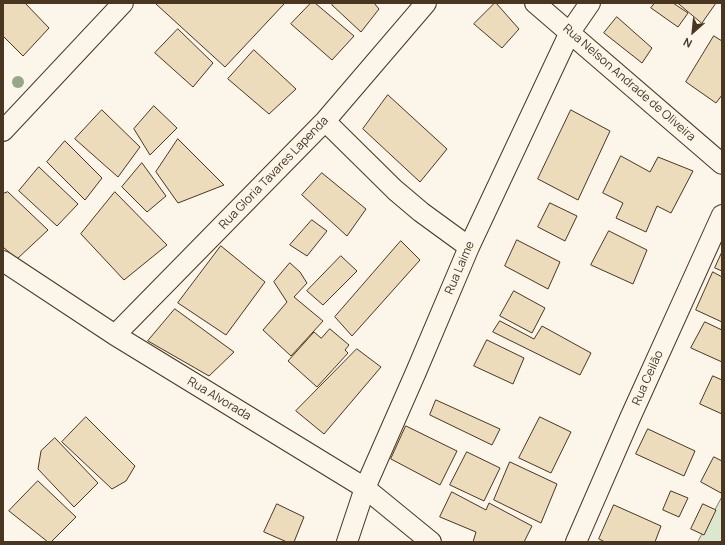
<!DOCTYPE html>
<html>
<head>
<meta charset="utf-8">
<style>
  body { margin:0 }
  #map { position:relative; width:725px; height:545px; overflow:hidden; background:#fbf6e9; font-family:Manrope,sans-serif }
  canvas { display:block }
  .frame { position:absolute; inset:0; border:4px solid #4a3520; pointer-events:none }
  .north { position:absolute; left:673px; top:12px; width:40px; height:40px; -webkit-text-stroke:3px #fbf6e9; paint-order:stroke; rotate:207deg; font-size:11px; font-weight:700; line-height:16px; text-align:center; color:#4a3520 }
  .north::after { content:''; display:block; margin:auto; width:14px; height:18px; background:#4a3520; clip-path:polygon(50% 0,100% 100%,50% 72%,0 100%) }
</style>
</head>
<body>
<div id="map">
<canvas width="725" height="545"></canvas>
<div class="frame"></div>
<div class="north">N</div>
</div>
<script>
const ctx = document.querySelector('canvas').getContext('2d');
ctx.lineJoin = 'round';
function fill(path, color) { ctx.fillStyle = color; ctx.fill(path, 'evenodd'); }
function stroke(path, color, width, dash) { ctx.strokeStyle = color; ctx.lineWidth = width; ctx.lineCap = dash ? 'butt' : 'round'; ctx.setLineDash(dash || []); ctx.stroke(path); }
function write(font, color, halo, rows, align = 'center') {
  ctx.font = font + ' Manrope,sans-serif'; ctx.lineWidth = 3; ctx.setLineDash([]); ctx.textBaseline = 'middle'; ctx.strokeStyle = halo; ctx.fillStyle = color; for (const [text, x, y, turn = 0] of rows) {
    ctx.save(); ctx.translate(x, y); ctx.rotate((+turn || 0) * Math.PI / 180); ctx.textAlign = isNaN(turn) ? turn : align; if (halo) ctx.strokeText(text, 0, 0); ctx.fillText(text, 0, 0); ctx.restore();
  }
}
const green = new Path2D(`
  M 722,497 L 722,542 L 698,542 Z`);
const building = new Path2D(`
  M 3,3 L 25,3 L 49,28 L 23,56 L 3,36 Z
  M 156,3 L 283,3 L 284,4 L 225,67 L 156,4 Z
  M 311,3 L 315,3 L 354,36 L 332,60 L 291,24 Z
  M 334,3 L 374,3 L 379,9 L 361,32 L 332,5 Z
  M 495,3 L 496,3 L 519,29 L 502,48 L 474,24 Z
  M 655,3 L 673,3 L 688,13 L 678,27 L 651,8 Z
  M 678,3 L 716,3 L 702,23 Z
  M 617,17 L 652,48 L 642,63 L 604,33 Z
  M 178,29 L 213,63 L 193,87 L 155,53 Z
  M 714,36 L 722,41 L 722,95 L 716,103 L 686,82 Z
  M 254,50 L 296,89 L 269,114 L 228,79 Z
  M 388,95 L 447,149 L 420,182 L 363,129 Z
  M 154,106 L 177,128 L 150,155 L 134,129 Z
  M 102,110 L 140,147 L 118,177 L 75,139 Z
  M 571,110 L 610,131 L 578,200 L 538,179 Z
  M 178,139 L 224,185 L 178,203 L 156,172 Z
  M 65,141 L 102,178 L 85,200 L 47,162 Z
  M 621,156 L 650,172 L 658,157 L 693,171 L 671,213 L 657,206 L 646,232 L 616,218 L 623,203 L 603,193 Z
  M 142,163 L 166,196 L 147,212 L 122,187 Z
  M 39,167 L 78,204 L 57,226 L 19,191 Z
  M 322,173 L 366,209 L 347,236 L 302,195 Z
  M 8,192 L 48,230 L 17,259 L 3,247 L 3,194 Z
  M 115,192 L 167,245 L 124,280 L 81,234 Z
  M 550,203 L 577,216 L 565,241 L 538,227 Z
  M 312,220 L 327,231 L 307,256 L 290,245 Z
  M 609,231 L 647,250 L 633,284 L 591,265 Z
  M 517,240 L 560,262 L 548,289 L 505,266 Z
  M 401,241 L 420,260 L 352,336 L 335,317 Z
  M 221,246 L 265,282 L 226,335 L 178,303 Z
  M 722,252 L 722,271 L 715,268 Z
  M 341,256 L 357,271 L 323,305 L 307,291 Z
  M 290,263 L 300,272 L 307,283 L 294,297 L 323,321 L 291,356 L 263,330 L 287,302 L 274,282 Z
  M 713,272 L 722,277 L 722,322 L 696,310 Z
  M 514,291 L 545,308 L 532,333 L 500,316 Z
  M 175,309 L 234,352 L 209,376 L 148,341 Z
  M 500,321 L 534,339 L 542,326 L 591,353 L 580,375 L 493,332 Z
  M 705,322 L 722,330 L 722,362 L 691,348 Z
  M 330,329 L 349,345 L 345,350 L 348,353 L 317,387 L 288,361 L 314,332 L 321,338 Z
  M 487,340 L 524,358 L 513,384 L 474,366 Z
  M 357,349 L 381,367 L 324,434 L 296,411 Z
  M 713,376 L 722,380 L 722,414 L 700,404 Z
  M 436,400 L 500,429 L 492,445 L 430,415 Z
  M 86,417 L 135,466 L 126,481 L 112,489 L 62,442 Z
  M 540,417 L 571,432 L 551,473 L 519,458 Z
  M 406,426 L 457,451 L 440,485 L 391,459 Z
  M 648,429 L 695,451 L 684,476 L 636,454 Z
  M 55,438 L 98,483 L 74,507 L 38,469 L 41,451 Z
  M 467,452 L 500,468 L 484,501 L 450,485 Z
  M 714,457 L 722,461 L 722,490 L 721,493 L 701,482 Z
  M 510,462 L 557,484 L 541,523 L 494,500 Z
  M 38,481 L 76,517 L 51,542 L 48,542 L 9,511 Z
  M 671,491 L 688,498 L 679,517 L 663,510 Z
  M 452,492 L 486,510 L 489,503 L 532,526 L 524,542 L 473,542 L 476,532 L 440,517 Z
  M 277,504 L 304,517 L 294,542 L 287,542 L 264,532 Z
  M 703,504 L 716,510 L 704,535 L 691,529 Z
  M 614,505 L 661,526 L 655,542 L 605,542 L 599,539 Z`);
const street = new Path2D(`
  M 535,3 L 722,164
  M 325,121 L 395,190 L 421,212 L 469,247
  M 3,131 L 123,3
  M 3,261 L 115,335 L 365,488 L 431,542
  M 115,335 L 325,121 L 426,3
  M 347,542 L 365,488 L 416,372 L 469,247 L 570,32 L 590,3
  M 576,542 L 630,418 L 722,215`);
const trees = [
  [18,82]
];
const streetNames = [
  ["Rua Nelson Andrade de Oliveira",629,83,41],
  ["Rua Gloria Tavares Lapenda",274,173,-46],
  ["Rua Laime",460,268,-67],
  ["Rua Ceilão",648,378,-66],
  ["Rua Alvorada",219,399,31]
];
fill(green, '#dce7d0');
stroke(green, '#887966', 1);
fill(building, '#ecdcbc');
stroke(building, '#4a3520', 1);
stroke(street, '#4a3520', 22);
stroke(street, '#fbf6e9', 20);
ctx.fillStyle = '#96a887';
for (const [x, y] of trees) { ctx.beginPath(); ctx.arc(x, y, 6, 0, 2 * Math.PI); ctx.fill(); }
write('12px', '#4a3520', '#fbf6e9', streetNames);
</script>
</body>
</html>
